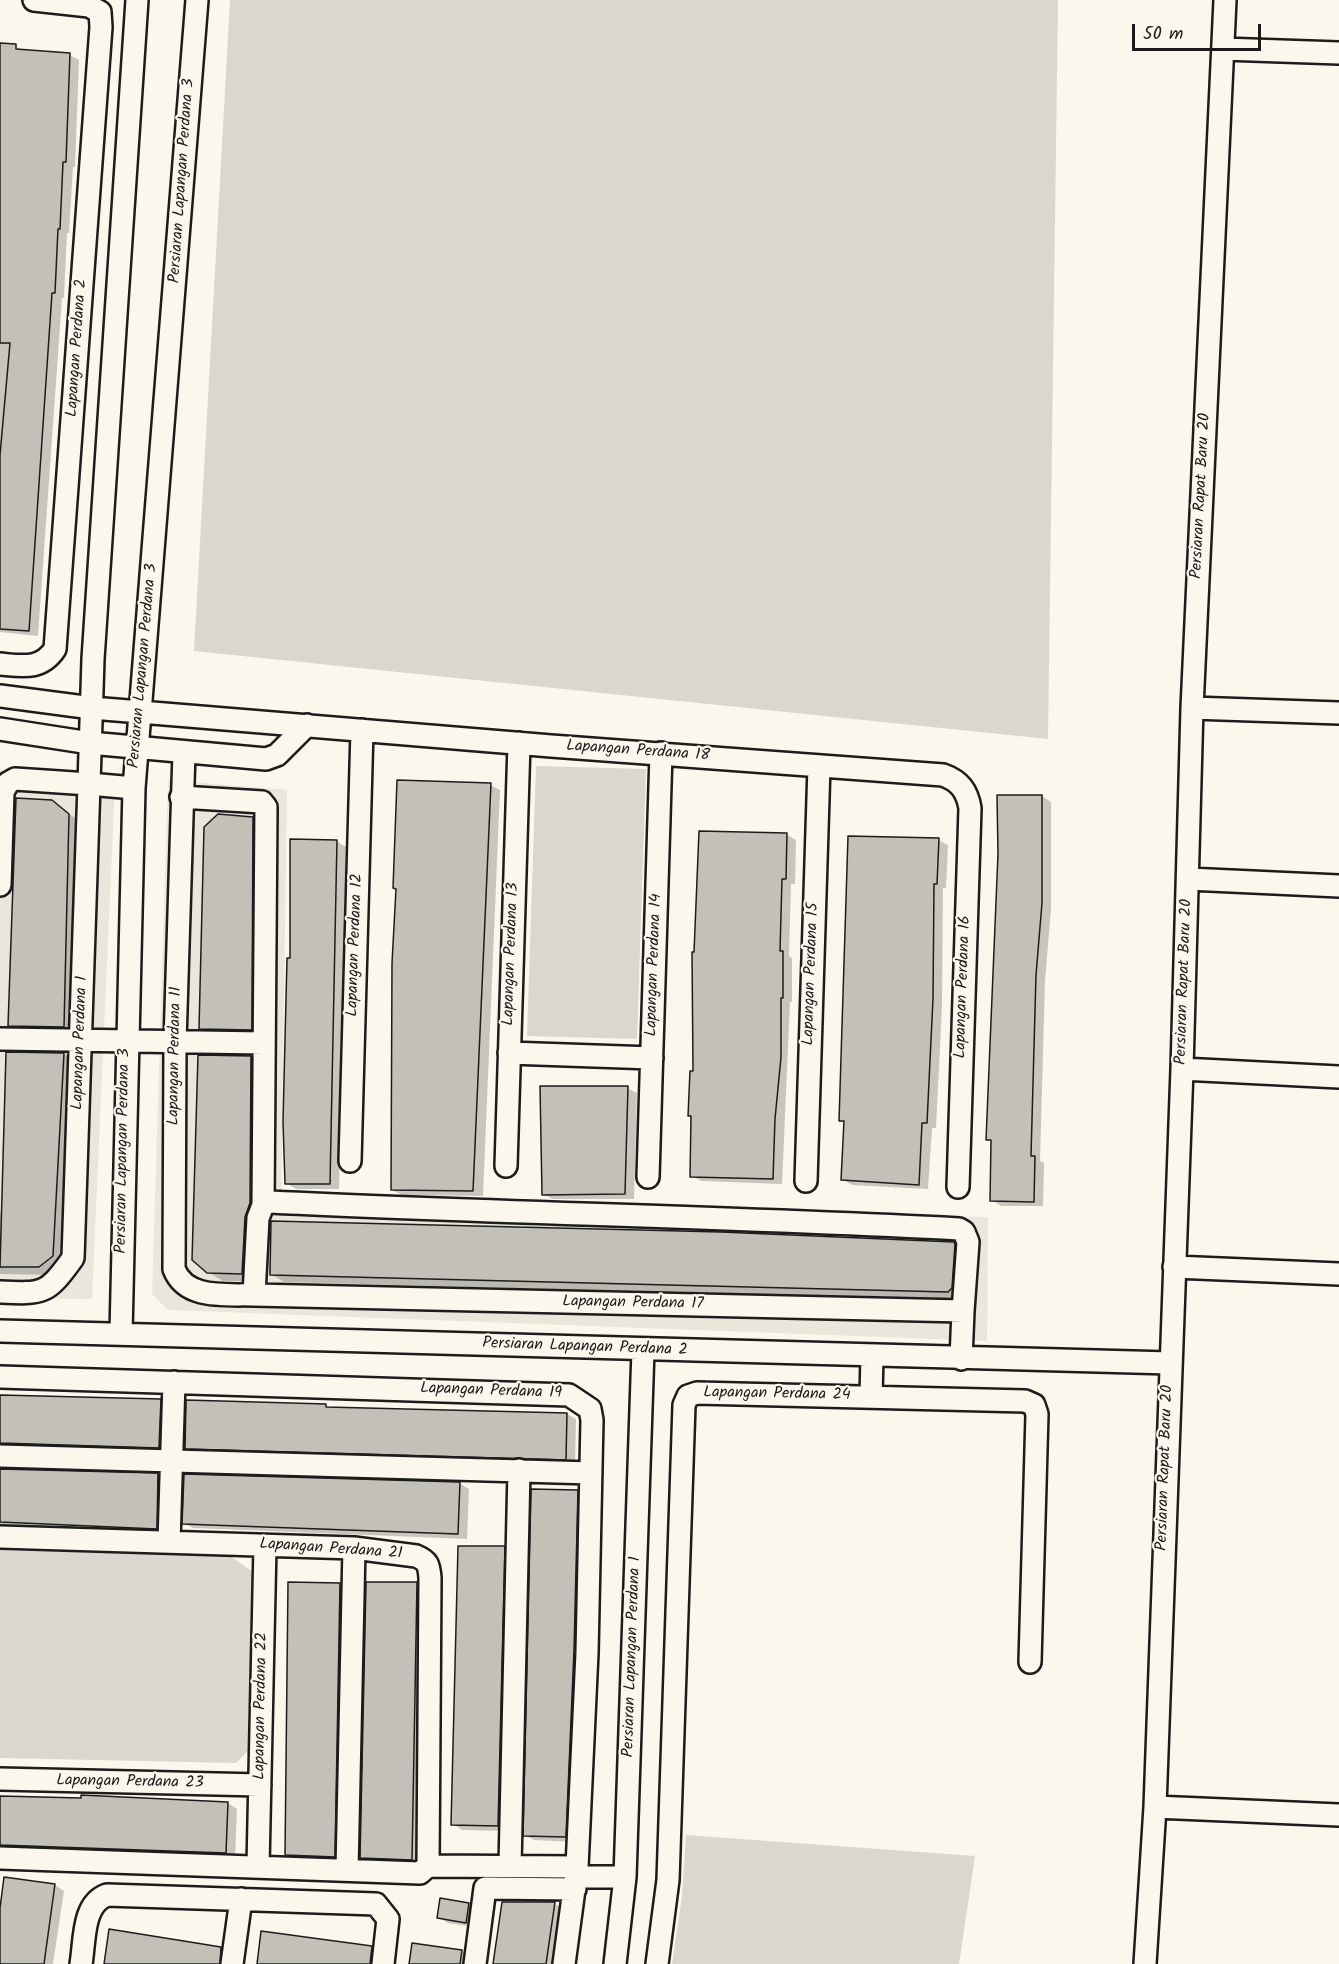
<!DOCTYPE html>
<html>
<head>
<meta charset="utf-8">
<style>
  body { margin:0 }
  #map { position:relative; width:1339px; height:1964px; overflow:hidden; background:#fbf7ec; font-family:Kalam,sans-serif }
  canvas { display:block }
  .scale { position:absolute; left:1132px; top:24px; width:129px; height:27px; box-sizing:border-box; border:3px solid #1c1c1c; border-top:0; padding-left:8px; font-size:18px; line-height:21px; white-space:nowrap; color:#1c1c1c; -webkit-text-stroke:4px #fbf7ec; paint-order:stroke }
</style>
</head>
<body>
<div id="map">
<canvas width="1339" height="1964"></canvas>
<div class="scale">50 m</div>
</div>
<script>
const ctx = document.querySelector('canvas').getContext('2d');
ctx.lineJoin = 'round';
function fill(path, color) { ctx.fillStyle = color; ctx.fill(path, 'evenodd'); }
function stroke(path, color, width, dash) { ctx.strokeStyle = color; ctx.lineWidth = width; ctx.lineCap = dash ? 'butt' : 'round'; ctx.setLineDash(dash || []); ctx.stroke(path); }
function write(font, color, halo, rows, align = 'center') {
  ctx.font = font + ' Kalam,sans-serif'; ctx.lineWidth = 4.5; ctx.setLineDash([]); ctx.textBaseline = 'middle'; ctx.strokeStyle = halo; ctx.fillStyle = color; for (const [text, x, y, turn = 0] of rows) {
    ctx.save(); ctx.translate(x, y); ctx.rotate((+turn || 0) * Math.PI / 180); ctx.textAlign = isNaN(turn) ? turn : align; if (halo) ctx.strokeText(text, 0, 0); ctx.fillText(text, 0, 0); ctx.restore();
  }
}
const built = new Path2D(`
  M 0,770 L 115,783 L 92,1299 L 0,1298 Z
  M 168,780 L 287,790 L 281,1203 L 988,1217 L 987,1341 L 168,1310 L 152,1294 Z`);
const green = new Path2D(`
  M 230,0 L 1058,0 L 1048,739 L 194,651 Z
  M 536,766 L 646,769 L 637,1039 L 527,1036 Z
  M 0,1550 L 230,1556 L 253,1572 L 249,1750 L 236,1763 L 0,1758 Z
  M 686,1835 L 975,1856 L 959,1964 L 672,1964 L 682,1896 Z`);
const shadow = new Path2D(`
  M 0,45 L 15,46 L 26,52 L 70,55 L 79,60 L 75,167 L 73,167 L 69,233 L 67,233 L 64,298 L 62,298 L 38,636 L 0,632 Z
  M 490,785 L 500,790 L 483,1196 L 402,1195 L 392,1190 Z
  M 1042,796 L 1051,802 L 1051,909 L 1045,981 L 1040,1161 L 1044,1163 L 1043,1206 L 1001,1206 L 992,1200 L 992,1142 L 987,1139 Z
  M 52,801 L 83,824 L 78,1035 L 24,1034 L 10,1026 Z
  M 253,818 L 267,827 L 266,1038 L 215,1037 L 201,1028 Z
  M 700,833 L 787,835 L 796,840 L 795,884 L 791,884 L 789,956 L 792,958 L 792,1002 L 790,1002 L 782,1184 L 701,1181 L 692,1176 Z
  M 938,840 L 948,845 L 946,888 L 943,888 L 942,1006 L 936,1128 L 932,1128 L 928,1189 L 852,1185 L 842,1179 L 845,1123 L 840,1120 Z
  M 336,841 L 346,847 L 339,1189 L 296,1189 L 286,1183 L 291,959 Z
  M 64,1054 L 78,1063 L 68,1264 L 54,1275 L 0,1274 L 0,1213 Z
  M 251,1057 L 266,1066 L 257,1281 L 223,1281 L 208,1272 Z
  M 627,1088 L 637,1093 L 634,1199 L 553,1199 L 543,1194 Z
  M 272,1222 L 954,1243 L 969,1252 L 963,1300 L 284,1282 L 269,1273 Z
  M 0,1397 L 160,1401 L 170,1406 L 168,1452 L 0,1453 Z
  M 326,1405 L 332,1409 L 567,1414 L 576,1419 L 575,1464 L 196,1453 L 186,1448 Z
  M 0,1469 L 158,1475 L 167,1480 L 166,1534 L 0,1526 Z
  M 459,1483 L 469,1489 L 467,1539 L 193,1528 L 184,1523 Z
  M 577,1492 L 587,1497 L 575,1842 L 534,1840 L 525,1835 Z
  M 504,1548 L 514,1553 L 507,1831 L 462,1830 L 453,1824 Z
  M 290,1583 L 340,1584 L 350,1590 L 344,1862 L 296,1860 L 286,1855 Z
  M 417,1584 L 426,1589 L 421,1864 L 371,1863 L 362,1857 Z
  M 0,1797 L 228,1803 L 237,1809 L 235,1858 L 0,1856 Z
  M 55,1885 L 64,1891 L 53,1964 L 0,1964 L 0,1918 Z
  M 442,1900 L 469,1905 L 478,1910 L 475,1927 L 448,1923 L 439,1917 Z
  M 503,1904 L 555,1904 L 569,1912 L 562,1964 L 495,1964 Z
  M 110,1931 L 221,1948 L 230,1954 L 229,1964 L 106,1964 Z
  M 372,1948 L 381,1953 L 380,1964 L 258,1964 Z
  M 462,1951 L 471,1957 L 470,1964 L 411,1964 Z`);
const building = new Path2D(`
  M 0,43 L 16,44 L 16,49 L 70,53 L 66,162 L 63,162 L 60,229 L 58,229 L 55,293 L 52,293 L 29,631 L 0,629 L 0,455 L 10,343 L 0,343 Z
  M 397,780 L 491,783 L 473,1191 L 391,1190 L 392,963 L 396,889 L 393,888 Z
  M 997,795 L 1042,795 L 1042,903 L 1036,975 L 1031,1156 L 1035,1156 L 1034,1202 L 990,1201 L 991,1140 L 986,1140 L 998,854 Z
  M 16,798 L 52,800 L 69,814 L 64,1027 L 8,1026 Z
  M 218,814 L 253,817 L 252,1030 L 199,1029 L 204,827 Z
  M 699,831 L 787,833 L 786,879 L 782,879 L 780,951 L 783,951 L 783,998 L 781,998 L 781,1057 L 775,1119 L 773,1179 L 690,1177 L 691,1116 L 688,1116 L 690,1071 L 693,1071 L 692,952 L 694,952 Z
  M 848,836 L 939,838 L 937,884 L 934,884 L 933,999 L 927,1123 L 922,1123 L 919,1185 L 841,1180 L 844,1121 L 839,1121 Z
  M 290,839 L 337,840 L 330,1184 L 285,1184 L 283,1122 L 287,958 L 290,958 Z
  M 6,1052 L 64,1053 L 53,1256 L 39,1267 L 0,1267 Z
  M 198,1055 L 251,1056 L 250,1203 L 245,1217 L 242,1274 L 207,1273 L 192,1260 Z
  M 540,1086 L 628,1086 L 625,1194 L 542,1195 Z
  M 271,1221 L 721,1232 L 954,1242 L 955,1244 L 952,1288 L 948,1292 L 270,1275 Z
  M 0,1395 L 161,1399 L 159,1448 L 0,1443 Z
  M 186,1400 L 326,1404 L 326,1407 L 567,1413 L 566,1460 L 185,1449 Z
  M 0,1469 L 158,1473 L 157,1529 L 0,1522 Z
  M 184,1474 L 460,1482 L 458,1534 L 182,1524 Z
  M 531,1489 L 578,1490 L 574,1650 L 566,1837 L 523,1836 Z
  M 458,1546 L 505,1546 L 498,1826 L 451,1825 Z
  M 288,1582 L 340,1583 L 335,1857 L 285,1855 Z
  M 366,1582 L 417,1582 L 412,1860 L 360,1858 Z
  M 81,1795 L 228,1802 L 226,1853 L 0,1845 L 0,1796 L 81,1798 Z
  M 4,1877 L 55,1884 L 44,1964 L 0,1964 L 0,1908 Z
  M 440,1898 L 469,1903 L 466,1923 L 437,1918 Z
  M 502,1902 L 555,1902 L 546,1964 L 493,1964 Z
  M 109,1929 L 221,1947 L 220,1964 L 104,1964 Z
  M 261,1931 L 372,1946 L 370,1964 L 257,1964 Z
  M 412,1943 L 462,1950 L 460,1964 L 409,1964 Z`);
const minor = new Path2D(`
  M 1223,49 L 1339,53
  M 0,664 C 23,666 41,670 55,649 L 101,27 L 100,12 L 89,6 L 34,0
  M 0,696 L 92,708 L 551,746 L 943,775 C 960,781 967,791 970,808 L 958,1187
  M 1192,708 L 1339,713
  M 0,729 L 90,743 L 266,759 L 277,755 L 307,725
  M 184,752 L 175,1042 L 174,1269 C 186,1300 225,1294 254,1295 L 963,1311 L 961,1359
  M 181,797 L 262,802 L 266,807 L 263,1205
  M 1188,879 L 1339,886
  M 0,885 L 3,792 L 8,783 L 15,779 L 89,784 L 93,659 L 137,0
  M 0,1039 L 264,1043
  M 509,1053 L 652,1058
  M 1182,1069 L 1339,1077
  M 350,1161 L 362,730
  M 506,1166 L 519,743
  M 648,1177 L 661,753
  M 806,1181 L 819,766
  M 1174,1267 L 1339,1274
  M 0,1292 C 44,1294 47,1294 73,1258 L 89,784 L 134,788
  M 254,1295 L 258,1218 L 263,1205 L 270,1202 C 500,1213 729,1217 959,1229 L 964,1232 L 968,1242 L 963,1311
  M 0,1331 L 1170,1363
  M 121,1333 L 134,788 L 197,0
  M 0,1377 L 569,1395 L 590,1409 L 592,1420 L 587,1653 L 577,1867 L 564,1964
  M 871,1397 L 872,1356
  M 0,1456 L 591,1473
  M 0,1537 L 354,1548 L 416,1556 C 428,1561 429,1565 430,1578 L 428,1866
  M 169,1542 L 174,1382
  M 0,1779 L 260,1785
  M 1155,1807 L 1339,1815
  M 0,1858 L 420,1873 L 428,1866 L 577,1867
  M 258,1866 L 265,1546
  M 510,1866 L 519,1470
  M 347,1870 L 354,1548
  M 577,1877 L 625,1877
  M 81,1964 C 85,1941 82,1904 107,1895 L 376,1904 L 388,1919 L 383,1964
  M 232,1964 L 241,1899
  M 475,1964 L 485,1888 L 575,1889
  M 615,1964 L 625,1877 L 643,1350
  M 657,1964 L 668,1880 L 684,1405 L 688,1396 L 697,1393 L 1025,1401 L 1034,1405 L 1037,1414 L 1030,1662
  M 1145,1964 L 1155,1807 L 1182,1069 L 1192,708 L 1225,0`);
const streetNames = [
  ["Persiaran Lapangan Perdana 3",183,181,-86],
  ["Lapangan Perdana 2",78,348,-86],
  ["Persiaran Rapat Baru 20",1202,496,-87],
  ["Persiaran Lapangan Perdana 3",144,666,-85],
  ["Lapangan Perdana 18",638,752,4],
  ["Lapangan Perdana 12",356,945,-88],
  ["Lapangan Perdana 13",512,954,-88],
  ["Lapangan Perdana 14",655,965,-88],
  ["Lapangan Perdana 15",812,974,-88],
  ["Persiaran Rapat Baru 20",1185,982,-88],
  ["Lapangan Perdana 16",964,987,-88],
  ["Lapangan Perdana 1",81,1043,-88],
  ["Lapangan Perdana 11",176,1056,-89],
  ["Persiaran Lapangan Perdana 3",124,1151,-89],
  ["Lapangan Perdana 17",633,1304,1],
  ["Persiaran Lapangan Perdana 2",585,1348,2],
  ["Lapangan Perdana 19",491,1392,2],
  ["Lapangan Perdana 24",777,1395,1],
  ["Persiaran Rapat Baru 20",1166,1468,-88],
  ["Lapangan Perdana 21",331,1550,4],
  ["Persiaran Lapangan Perdana 1",633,1657,-88],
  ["Lapangan Perdana 22",262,1706,-89],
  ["Lapangan Perdana 23",130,1783,1]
];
fill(built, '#eae6dc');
fill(green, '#dad7ce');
fill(shadow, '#0003');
fill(building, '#c3c0b8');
stroke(building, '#1c1c1c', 1.5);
stroke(minor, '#1c1c1c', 26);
stroke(minor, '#fbf7ec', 21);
write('16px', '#1c1c1c', '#fbf7ec', streetNames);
</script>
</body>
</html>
